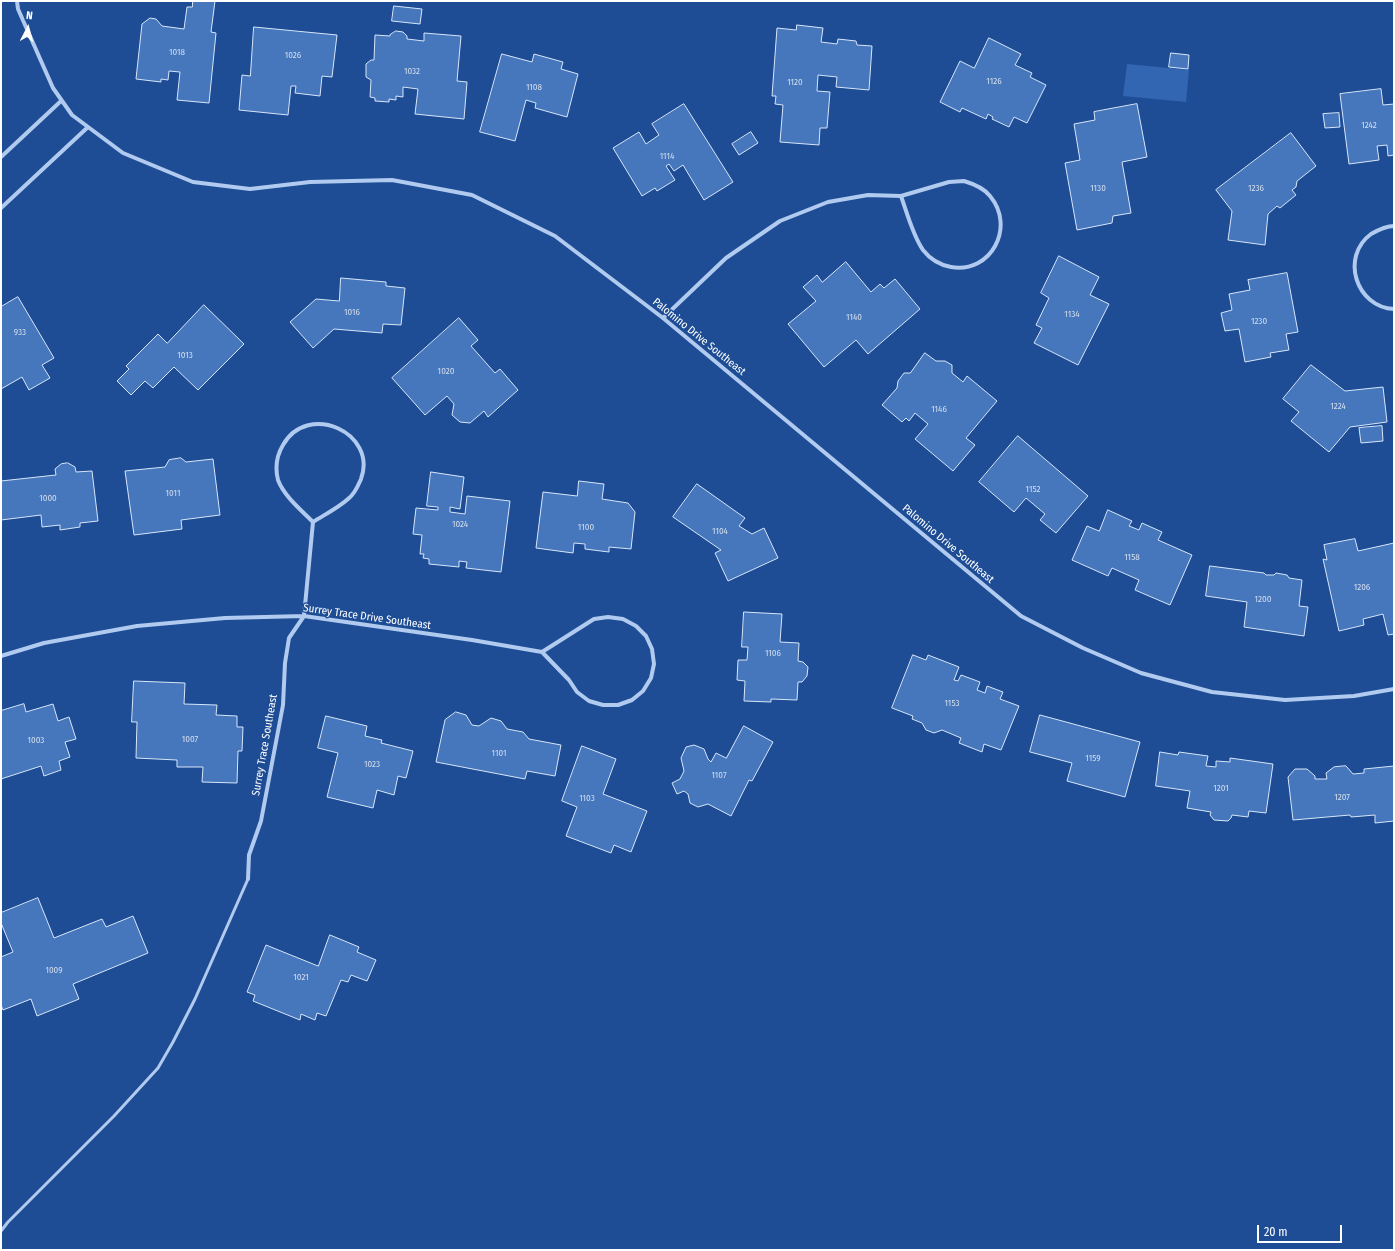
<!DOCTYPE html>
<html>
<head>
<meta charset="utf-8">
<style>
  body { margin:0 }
  #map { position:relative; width:1395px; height:1251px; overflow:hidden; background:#1e4d95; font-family:"Fira Sans Condensed",sans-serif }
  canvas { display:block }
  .frame { position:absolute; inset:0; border:2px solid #fff; pointer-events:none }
  .north { position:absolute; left:8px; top:8px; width:40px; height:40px; -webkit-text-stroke:3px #1e4d95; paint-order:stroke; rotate:6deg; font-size:11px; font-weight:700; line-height:16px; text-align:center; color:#fff }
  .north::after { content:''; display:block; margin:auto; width:14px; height:18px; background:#fff; clip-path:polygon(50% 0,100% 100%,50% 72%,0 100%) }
  .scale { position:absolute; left:1257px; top:1225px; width:85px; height:18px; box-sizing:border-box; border:2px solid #fff; border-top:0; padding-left:5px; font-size:12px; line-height:14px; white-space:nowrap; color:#fff; -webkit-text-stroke:3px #1e4d95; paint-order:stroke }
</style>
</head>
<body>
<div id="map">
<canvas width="1395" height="1251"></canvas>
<div class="frame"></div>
<div class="north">N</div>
<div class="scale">20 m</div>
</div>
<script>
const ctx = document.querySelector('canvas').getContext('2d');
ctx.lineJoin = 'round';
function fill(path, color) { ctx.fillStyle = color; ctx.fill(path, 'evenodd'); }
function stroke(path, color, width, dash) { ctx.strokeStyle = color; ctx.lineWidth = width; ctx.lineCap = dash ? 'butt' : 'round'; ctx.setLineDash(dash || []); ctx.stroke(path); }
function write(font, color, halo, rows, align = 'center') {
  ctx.font = font + ' "Fira Sans Condensed",sans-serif'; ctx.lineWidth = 3; ctx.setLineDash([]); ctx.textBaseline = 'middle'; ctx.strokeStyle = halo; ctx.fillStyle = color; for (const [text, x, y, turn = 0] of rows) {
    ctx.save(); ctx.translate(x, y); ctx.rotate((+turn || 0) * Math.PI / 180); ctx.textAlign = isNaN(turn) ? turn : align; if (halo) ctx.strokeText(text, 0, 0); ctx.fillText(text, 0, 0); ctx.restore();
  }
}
const green = new Path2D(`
  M 1127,64 L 1189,70 L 1186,102 L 1123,96 Z`);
const building = new Path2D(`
  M 193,1 L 215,1 L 211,32 L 216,33 L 209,103 L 177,100 L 180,72 L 169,71 L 168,80 L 161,79 L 161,82 L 136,79 L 142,24 L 150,18 L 156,19 L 162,26 L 184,29 L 187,7 L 192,7 Z
  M 394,6 L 422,9 L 420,24 L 392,21 Z
  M 797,25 L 823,28 L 821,42 L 837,44 L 838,39 L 856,41 L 857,45 L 872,46 L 869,90 L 836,87 L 837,77 L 818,75 L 817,91 L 830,92 L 827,128 L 820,128 L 819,145 L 780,142 L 783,105 L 775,104 L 776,96 L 772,96 L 777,28 L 796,30 Z
  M 254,27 L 337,35 L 332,77 L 322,76 L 320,96 L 295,93 L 296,86 L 291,86 L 288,115 L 239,110 L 242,75 L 250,76 Z
  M 396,31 L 403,32 L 407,36 L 407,39 L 424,41 L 424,33 L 461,36 L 457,81 L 467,82 L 464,119 L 415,114 L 418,89 L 403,87 L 403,97 L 396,96 L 396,100 L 389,99 L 389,102 L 375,101 L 375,98 L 370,97 L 371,80 L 366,77 L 366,64 L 371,60 L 374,60 L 375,35 L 390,36 L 390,35 Z
  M 989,38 L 1021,54 L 1015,65 L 1032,73 L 1030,77 L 1046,85 L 1027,123 L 1014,117 L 1009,127 L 992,119 L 993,117 L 988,114 L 986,119 L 962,108 L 960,112 L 940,102 L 960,61 L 974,68 Z
  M 1171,53 L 1189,55 L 1188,69 L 1169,67 Z
  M 502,54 L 532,62 L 534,54 L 563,62 L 561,69 L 578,74 L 567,117 L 535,108 L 536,103 L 526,100 L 515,141 L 480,132 Z
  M 1381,89 L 1383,105 L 1394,104 L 1394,155 L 1388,156 L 1387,145 L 1377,146 L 1379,160 L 1349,164 L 1340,94 Z
  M 684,104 L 733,182 L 704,200 L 683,165 L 674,171 L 669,164 L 666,166 L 675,180 L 657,191 L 655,188 L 642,196 L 613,148 L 639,132 L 646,144 L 659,135 L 652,124 Z
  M 1137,104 L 1147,157 L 1122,162 L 1131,213 L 1113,216 L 1112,223 L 1077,230 L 1065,163 L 1080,160 L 1074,124 L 1095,120 L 1094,112 Z
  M 1339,113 L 1340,127 L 1325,128 L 1323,114 Z
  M 751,132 L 758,143 L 739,155 L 732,144 Z
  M 1291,133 L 1316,166 L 1297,181 L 1296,187 L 1292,190 L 1296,195 L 1280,208 L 1277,206 L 1268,214 L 1265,245 L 1228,240 L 1232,211 L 1216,190 Z
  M 1059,256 L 1099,277 L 1090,295 L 1109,304 L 1078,365 L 1034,343 L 1042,328 L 1036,325 L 1049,298 L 1041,293 Z
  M 846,262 L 871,292 L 880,284 L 884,288 L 895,279 L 920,309 L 868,354 L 856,340 L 824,367 L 788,324 L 816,301 L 803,287 L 817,275 L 822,282 Z
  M 1287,273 L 1298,332 L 1286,334 L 1289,350 L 1270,353 L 1271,357 L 1245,362 L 1239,329 L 1225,331 L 1221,313 L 1232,310 L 1229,294 L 1250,290 L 1248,280 Z
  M 341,278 L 386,282 L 386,286 L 405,288 L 401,325 L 383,324 L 382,333 L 334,329 L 313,348 L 290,322 L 316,299 L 339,301 Z
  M 18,297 L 54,358 L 42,365 L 50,378 L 29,390 L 22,377 L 1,389 L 1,307 Z
  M 204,305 L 244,344 L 198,390 L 174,367 L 153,388 L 145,381 L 131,395 L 117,381 L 129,369 L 126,366 L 158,334 L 167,343 Z
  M 459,318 L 478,340 L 471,346 L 495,373 L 500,369 L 518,390 L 488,417 L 484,411 L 470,423 L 460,422 L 452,415 L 454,404 L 447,396 L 425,415 L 392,378 Z
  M 925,353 L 936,361 L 945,361 L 952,365 L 952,373 L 963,382 L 967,376 L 997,401 L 966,438 L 975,445 L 953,471 L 915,439 L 928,424 L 915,413 L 909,421 L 906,418 L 902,422 L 882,405 L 897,388 L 898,381 L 904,373 L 910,373 Z
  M 1311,365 L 1345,391 L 1383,387 L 1387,422 L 1350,427 L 1329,452 L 1291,421 L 1299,412 L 1283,399 Z
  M 1382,426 L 1383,441 L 1361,443 L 1359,428 Z
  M 1018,436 L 1088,496 L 1056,533 L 1040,520 L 1045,514 L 1026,498 L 1014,512 L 979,482 Z
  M 181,458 L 186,462 L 213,459 L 220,515 L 181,520 L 182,529 L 134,535 L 125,471 L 165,467 L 169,460 Z
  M 68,463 L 75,467 L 76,472 L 92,471 L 98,521 L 80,523 L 80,527 L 60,530 L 60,525 L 42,527 L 41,515 L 1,520 L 1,481 L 56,475 L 55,469 L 61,464 Z
  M 431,472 L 464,477 L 460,509 L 450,507 L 450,512 L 465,514 L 467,496 L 510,501 L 501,572 L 466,568 L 467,562 L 459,561 L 459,567 L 429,564 L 429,559 L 423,558 L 424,554 L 420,554 L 422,535 L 413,534 L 416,508 L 438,510 L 438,507 L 427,506 Z
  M 579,481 L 604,484 L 602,499 L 628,503 L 635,512 L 631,549 L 609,547 L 609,552 L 585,549 L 585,544 L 574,543 L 573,553 L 536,548 L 543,492 L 577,496 Z
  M 697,484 L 745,518 L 739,526 L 752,534 L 764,528 L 778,558 L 728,581 L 715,553 L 721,550 L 673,517 Z
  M 1108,510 L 1132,521 L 1129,526 L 1139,530 L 1142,523 L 1162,532 L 1158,540 L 1192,555 L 1170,605 L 1135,590 L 1139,580 L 1112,568 L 1108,576 L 1072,560 L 1087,526 L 1099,531 Z
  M 1355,539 L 1358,551 L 1394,543 L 1394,634 L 1388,635 L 1383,614 L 1363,619 L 1364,625 L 1339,631 L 1323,559 L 1327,560 L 1324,545 Z
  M 1210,566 L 1264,573 L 1266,575 L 1274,575 L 1276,573 L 1287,575 L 1289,578 L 1302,580 L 1299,606 L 1308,607 L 1304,636 L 1244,627 L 1247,602 L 1206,596 Z
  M 744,612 L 782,614 L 780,642 L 799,643 L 798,661 L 803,662 L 808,667 L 807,676 L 802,682 L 798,682 L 797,700 L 771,699 L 771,702 L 744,701 L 745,681 L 737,680 L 738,660 L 747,660 L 748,647 L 742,647 Z
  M 913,655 L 926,660 L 928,655 L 959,667 L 954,680 L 958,681 L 961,675 L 980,682 L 977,690 L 985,693 L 987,686 L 1003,692 L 1000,699 L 1019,706 L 1001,750 L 984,744 L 982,752 L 959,743 L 961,738 L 942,730 L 934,733 L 926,730 L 922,723 L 912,719 L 913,716 L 892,708 Z
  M 134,681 L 185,683 L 184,704 L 217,705 L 216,715 L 237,716 L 237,727 L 243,727 L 242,751 L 238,751 L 237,783 L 202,782 L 203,767 L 177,767 L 177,760 L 136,758 L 137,722 L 132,722 Z
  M 24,704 L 26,712 L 53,704 L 58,721 L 69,717 L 76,739 L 65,742 L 70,757 L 59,761 L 61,770 L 44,776 L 41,766 L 1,779 L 1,711 Z
  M 456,712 L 466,715 L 472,725 L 479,726 L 491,718 L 501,721 L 507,729 L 523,732 L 529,739 L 561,745 L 555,776 L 527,771 L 525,779 L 436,762 L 445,720 Z
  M 1040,715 L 1140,742 L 1125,797 L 1067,781 L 1072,763 L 1030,752 Z
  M 326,716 L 367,726 L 365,736 L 382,740 L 381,743 L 413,751 L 406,778 L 398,776 L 394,795 L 377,790 L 373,808 L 327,797 L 338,753 L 318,748 Z
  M 744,726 L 773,742 L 752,781 L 749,780 L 731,816 L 708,804 L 698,807 L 690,803 L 688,794 L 684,791 L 677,794 L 672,783 L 680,779 L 684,771 L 681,758 L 686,747 L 694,745 L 704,749 L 708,759 L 711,762 L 716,753 L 726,758 Z
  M 582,746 L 616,759 L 603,794 L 647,811 L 631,852 L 614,845 L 611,853 L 566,836 L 577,807 L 562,801 Z
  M 1160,752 L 1178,755 L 1179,752 L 1208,756 L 1206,766 L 1216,767 L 1216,761 L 1230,762 L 1230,758 L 1273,764 L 1266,813 L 1249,811 L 1248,817 L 1232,815 L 1231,818 L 1228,821 L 1214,820 L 1210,815 L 1211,812 L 1187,808 L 1190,791 L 1156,786 Z
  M 1346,766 L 1353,774 L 1364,773 L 1364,769 L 1394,766 L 1394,821 L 1375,823 L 1375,815 L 1351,817 L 1350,815 L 1293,820 L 1288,777 L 1295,769 L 1307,769 L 1315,776 L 1315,779 L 1327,779 L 1326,773 L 1334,767 Z
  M 38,898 L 54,938 L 102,919 L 106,927 L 133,916 L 148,953 L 73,984 L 79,999 L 37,1016 L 31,999 L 3,1010 L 1,1005 L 1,957 L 13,952 L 1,923 L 1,913 Z
  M 330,935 L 359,947 L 357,952 L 376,960 L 367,981 L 351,975 L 348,982 L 341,980 L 326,1016 L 317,1013 L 315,1020 L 301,1014 L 300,1020 L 253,1001 L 255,995 L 247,992 L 266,945 L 318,966 Z`);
const lane = new Path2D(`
  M 1,1231 L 8,1222 L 114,1116 L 158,1068 L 173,1042 L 195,999 L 248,879`);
const street = new Path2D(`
  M 17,1 L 18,9 L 53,88 L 72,115 L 123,153 L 193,182 L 250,189 L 310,182 L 392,180 L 472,195 L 555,236 L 663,318 L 1021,616 L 1083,648 L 1141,673 L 1212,692 L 1285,700 L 1354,696 L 1394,689
  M 1,157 L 61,101
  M 964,181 C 974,184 984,188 990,196 C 1016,227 991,274 951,267 C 940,265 930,259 923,250 C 913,236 907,213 901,196 L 949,182 Z
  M 1,208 L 88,127
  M 1394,226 C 1386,226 1378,230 1371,234 C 1340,257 1356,307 1394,309
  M 663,318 L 726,258 L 780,221 L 828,202 L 868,195 L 901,196
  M 1,656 L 44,643 L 137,626 L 225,618 L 304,616 L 472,640 L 542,652 L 569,680 L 577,692 L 589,701 L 603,705 L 618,705 L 632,700 L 643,691 L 651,678 L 654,664 L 652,649 L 646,636 L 636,626 L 623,619 L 608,617 L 594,619 L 542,652
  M 248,879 L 249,855 L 261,821 L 283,705 L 285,663 L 289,638 L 304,616 L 313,522 C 324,515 338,508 348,499 C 355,494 358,486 361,479 C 378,433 308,401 283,445 C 277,455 275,468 278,480 C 284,496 301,510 313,522`);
const numberNames = [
  ["1018",177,52],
  ["1026",293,55],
  ["1032",412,71],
  ["1126",994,81],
  ["1120",795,82],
  ["1108",534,87],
  ["1242",1369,125],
  ["1114",667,156],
  ["1130",1098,188],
  ["1236",1256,188],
  ["1016",352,312],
  ["1134",1072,314],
  ["1140",854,317],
  ["1230",1259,321],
  ["933",20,332],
  ["1013",185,355],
  ["1020",446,371],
  ["1224",1338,406],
  ["1146",939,409],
  ["1152",1033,489],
  ["1011",173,493],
  ["1000",48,498],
  ["1024",460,524],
  ["1100",586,527],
  ["1104",720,531],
  ["1158",1132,557],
  ["1206",1362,587],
  ["1200",1263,599],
  ["1106",773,653],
  ["1153",952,703],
  ["1007",190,739],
  ["1003",36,740],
  ["1101",499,753],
  ["1159",1093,758],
  ["1023",372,764],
  ["1107",719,775],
  ["1201",1221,788],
  ["1207",1342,797],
  ["1103",587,798],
  ["1009",54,970],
  ["1021",301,977]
];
const streetNames = [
  ["Palomino Drive Southeast",699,337,39],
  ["Palomino Drive Southeast",948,544,40],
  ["Surrey Trace Drive Southeast",367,617,8],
  ["Surrey Trace Southeast",265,745,-80]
];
fill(green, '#3266b3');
fill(building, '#4676bb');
stroke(building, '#d7e6fa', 1);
stroke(lane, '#b1caef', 3);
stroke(street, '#b1caef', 4);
write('9px', '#d1ddee', null, numberNames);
write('11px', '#fff', '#1e4d95', streetNames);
</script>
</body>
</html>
